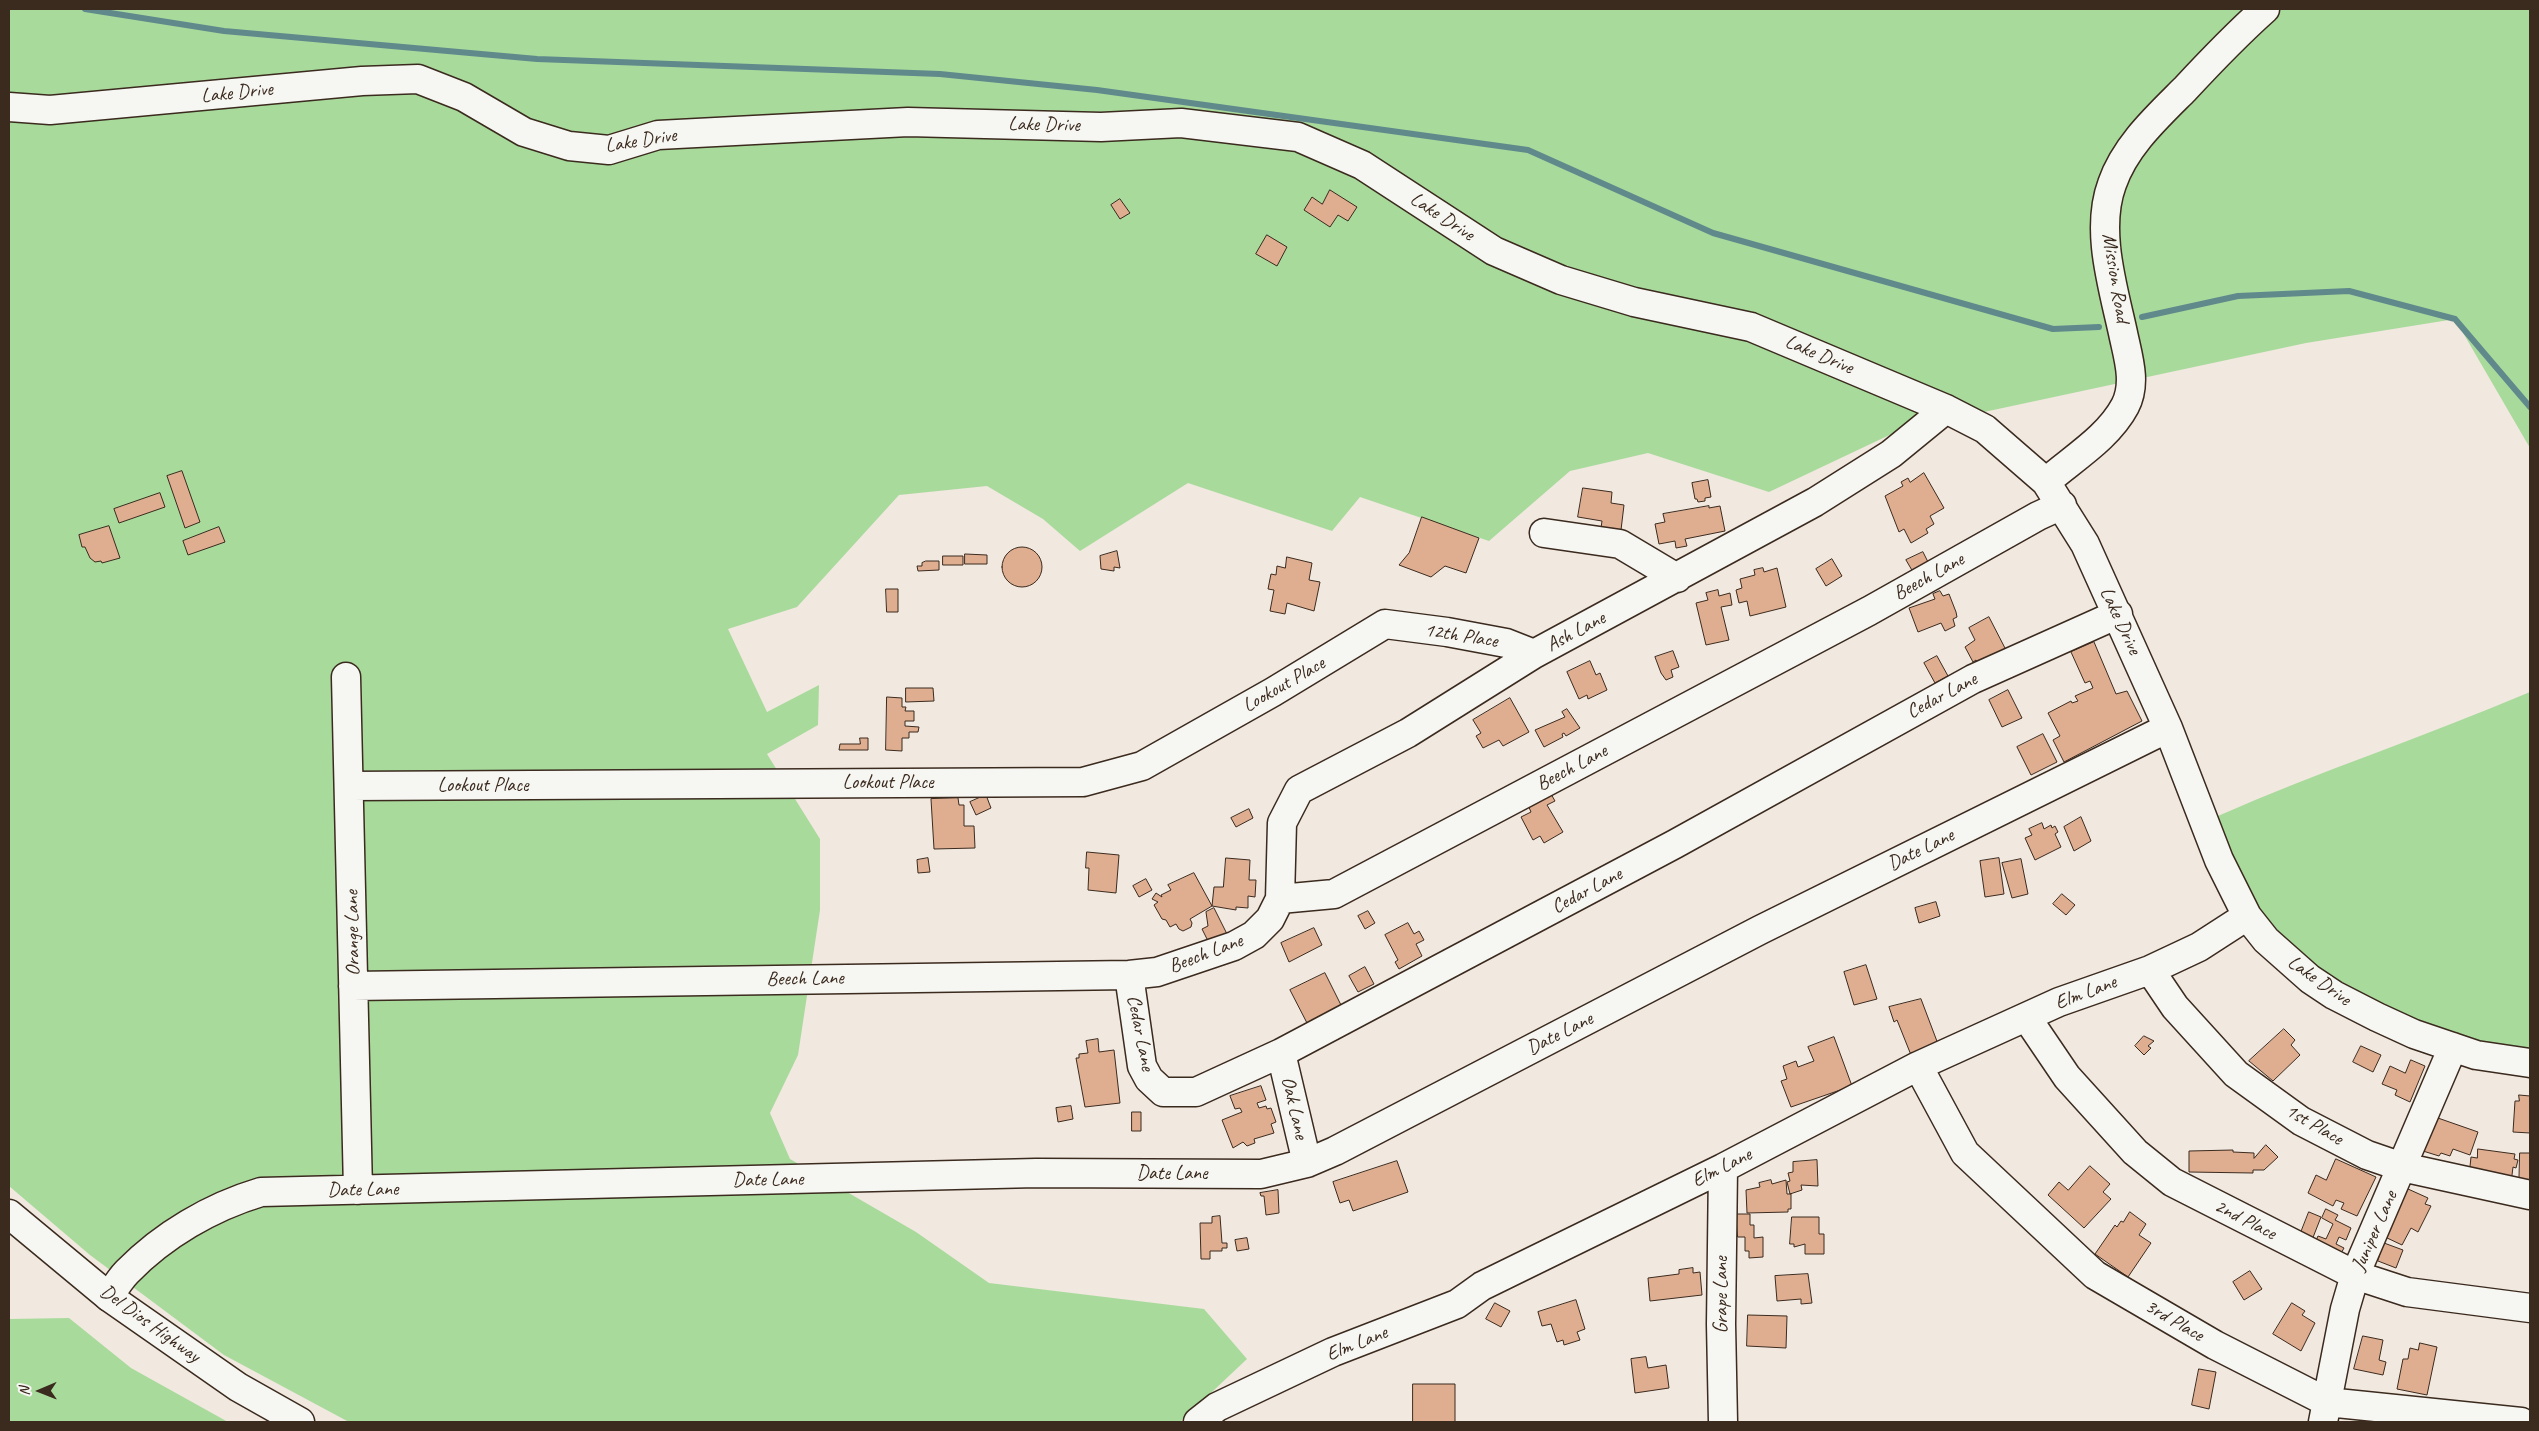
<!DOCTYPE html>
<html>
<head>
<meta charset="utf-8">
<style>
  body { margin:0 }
  #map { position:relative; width:2539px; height:1431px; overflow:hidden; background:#f1e8df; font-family:Caveat,sans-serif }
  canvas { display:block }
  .frame { position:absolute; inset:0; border:10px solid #3b2a1e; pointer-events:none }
  .north { position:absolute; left:15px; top:1366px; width:50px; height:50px; -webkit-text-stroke:4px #f6f6f2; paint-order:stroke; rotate:269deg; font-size:14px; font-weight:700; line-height:20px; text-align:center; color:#3b2a1e }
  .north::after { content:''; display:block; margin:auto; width:18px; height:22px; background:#3b2a1e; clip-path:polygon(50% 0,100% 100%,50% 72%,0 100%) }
</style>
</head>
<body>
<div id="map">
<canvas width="2539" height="1431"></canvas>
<div class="frame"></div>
<div class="north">N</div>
</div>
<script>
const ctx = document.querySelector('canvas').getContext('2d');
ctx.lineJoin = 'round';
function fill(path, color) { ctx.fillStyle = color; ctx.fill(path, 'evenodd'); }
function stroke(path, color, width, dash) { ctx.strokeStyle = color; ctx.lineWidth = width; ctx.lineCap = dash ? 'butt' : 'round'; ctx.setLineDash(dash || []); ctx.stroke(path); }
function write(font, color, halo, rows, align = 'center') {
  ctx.font = font + ' Caveat,sans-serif'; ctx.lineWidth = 4; ctx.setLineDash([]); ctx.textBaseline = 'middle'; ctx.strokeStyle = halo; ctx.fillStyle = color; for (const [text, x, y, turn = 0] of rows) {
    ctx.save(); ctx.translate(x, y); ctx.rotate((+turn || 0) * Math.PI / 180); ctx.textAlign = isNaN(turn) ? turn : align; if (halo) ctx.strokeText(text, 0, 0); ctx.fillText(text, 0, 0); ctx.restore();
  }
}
const green = new Path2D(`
  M 9,9 L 2530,9 L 2530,448 L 2455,319 L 2306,343 L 1900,430 L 1769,492 L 1648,453 L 1570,471 L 1489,541 L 1360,497 L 1332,531 L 1188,483 L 1080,551 L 1043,519 L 987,486 L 899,495 L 797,607 L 728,629 L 767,712 L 819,685 L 818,725 L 767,754 L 820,839 L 820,910 L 798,1055 L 770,1113 L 790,1159 L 916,1232 L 989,1283 L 1204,1309 L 1247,1359 L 1180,1422 L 349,1422 L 224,1355 L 90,1255 L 9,1186 Z
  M 2530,692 L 2530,1063 L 2414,1034 L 2266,940 L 2218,816 C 2320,771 2427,736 2530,692 Z
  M 69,1318 L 131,1368 L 228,1422 L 9,1422 L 9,1319 Z`);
const stream = new Path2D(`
  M 85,9 L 224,31 L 537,59 L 940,74 L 1097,90 L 1528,150 L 1713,233 L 2053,329 L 2099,327
  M 2142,317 L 2238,296 L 2349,291 L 2455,319 L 2530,407`);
const building = new Path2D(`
  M 1330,190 L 1357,207 L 1348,221 L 1338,215 L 1330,227 L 1304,210 L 1312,197 L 1322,204 Z
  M 1120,199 L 1130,213 L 1120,219 L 1111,205 Z
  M 1267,235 L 1287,247 L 1277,266 L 1256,254 Z
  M 182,471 L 200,522 L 185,528 L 167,476 Z
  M 1924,473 L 1944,508 L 1930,516 L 1934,524 L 1926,529 L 1928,533 L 1911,543 L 1904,529 L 1899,532 L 1885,496 L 1903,486 L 1901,482 L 1908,478 L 1910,482 Z
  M 1708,480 L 1711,497 L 1705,498 L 1705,501 L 1698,502 L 1697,499 L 1695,499 L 1692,483 Z
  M 1583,488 L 1612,492 L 1611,503 L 1624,505 L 1621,530 L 1601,528 L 1602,521 L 1578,517 Z
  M 160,493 L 165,507 L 119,523 L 114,509 Z
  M 1709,506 L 1709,508 L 1720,506 L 1725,531 L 1685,539 L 1687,546 L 1676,548 L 1675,541 L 1659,544 L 1655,524 L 1665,522 L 1663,514 Z
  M 1422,517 L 1479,538 L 1466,573 L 1445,566 L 1431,577 L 1399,565 L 1409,553 Z
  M 109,526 L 120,558 L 102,563 L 101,561 L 95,562 L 90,558 L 85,547 L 82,547 L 79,535 Z
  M 219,527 L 225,542 L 188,555 L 183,541 Z
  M1002 567a20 20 0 1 1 40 0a20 20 0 1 1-40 0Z
  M 1117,551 L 1120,568 L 1114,567 L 1114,571 L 1101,569 L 1100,556 Z
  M 1923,552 L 1929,564 L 1913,572 L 1906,560 Z
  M 965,554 L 987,555 L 987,564 L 965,564 Z
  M 943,556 L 963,556 L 963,565 L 943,565 Z
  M 1287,557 L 1312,563 L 1309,580 L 1320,582 L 1314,611 L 1287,603 L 1285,614 L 1270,611 L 1274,590 L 1268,589 L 1271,574 L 1276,575 L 1277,566 L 1285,568 Z
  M 1832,559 L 1842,576 L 1826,586 L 1816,569 Z
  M 926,561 L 939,561 L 939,570 L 918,571 L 917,566 L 922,566 L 922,563 Z
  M 1763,568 L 1764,572 L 1777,568 L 1786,607 L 1750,616 L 1747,601 L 1739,603 L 1736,590 L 1742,588 L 1740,579 L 1755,575 L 1754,570 Z
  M 886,589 L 898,589 L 898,612 L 887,612 Z
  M 1718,590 L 1719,596 L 1730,593 L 1732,605 L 1721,607 L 1729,640 L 1706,645 L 1696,603 L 1708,600 L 1706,593 Z
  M 1940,591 L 1943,596 L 1949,594 L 1956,612 L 1957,617 L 1953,619 L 1955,626 L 1945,631 L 1941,623 L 1918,632 L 1909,608 L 1935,599 L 1933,594 Z
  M 1989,617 L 2007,652 L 1979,666 L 1976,660 L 1973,662 L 1965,647 L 1975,640 L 1969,628 Z
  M 2094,642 L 2116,694 L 2127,691 L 2142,721 L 2064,762 L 2053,740 L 2060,736 L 2048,713 L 2071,701 L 2072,703 L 2078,701 L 2075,696 L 2093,688 L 2090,681 L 2085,683 L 2071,652 Z
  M 1673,651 L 1679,667 L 1671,670 L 1673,677 L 1666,680 L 1661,673 L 1655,657 Z
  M 1937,656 L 1948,676 L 1935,683 L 1924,663 Z
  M 1590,661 L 1596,675 L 1600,673 L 1607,690 L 1588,699 L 1587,695 L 1579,699 L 1567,672 Z
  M 906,688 L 933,688 L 934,701 L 906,702 Z
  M 2008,690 L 2022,718 L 2002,727 L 1989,700 Z
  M 887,697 L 902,698 L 902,707 L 906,707 L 905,711 L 914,711 L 914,721 L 905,721 L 905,726 L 919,727 L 918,732 L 909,732 L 909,738 L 902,738 L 902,751 L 886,750 Z
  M 1510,698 L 1529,732 L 1503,746 L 1499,740 L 1483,748 L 1476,736 L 1481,733 L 1473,720 Z
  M 1567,709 L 1580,728 L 1566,736 L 1564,733 L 1562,734 L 1563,737 L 1544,747 L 1535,730 L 1565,717 L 1562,712 Z
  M 2043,734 L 2057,762 L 2031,775 L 2017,747 Z
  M 860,738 L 868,738 L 868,750 L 839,750 L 840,744 L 860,744 Z
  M 1551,794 L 1555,801 L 1547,805 L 1563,832 L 1544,843 L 1540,836 L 1533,840 L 1521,817 L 1531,812 L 1528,805 Z
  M 986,795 L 991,808 L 976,815 L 970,802 Z
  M 958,798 L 959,805 L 964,805 L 964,826 L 974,826 L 975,848 L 934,849 L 931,799 Z
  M 1249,809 L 1253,818 L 1236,827 L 1231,818 Z
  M 2081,817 L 2091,841 L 2074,851 L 2064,827 Z
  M 2042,823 L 2044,829 L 2051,825 L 2052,828 L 2055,826 L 2058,832 L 2055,834 L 2061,847 L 2035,860 L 2025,838 L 2032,835 L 2029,829 Z
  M 1087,852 L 1119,855 L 1116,893 L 1088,890 L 1089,868 L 1086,868 Z
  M 928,858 L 930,872 L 918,873 L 917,860 Z
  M 1226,858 L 1250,860 L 1249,880 L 1256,880 L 1255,897 L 1248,896 L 1248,908 L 1236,907 L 1236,910 L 1212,906 L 1214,887 L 1223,887 Z
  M 1999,858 L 2004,894 L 1985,897 L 1980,861 Z
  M 2021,859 L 2028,894 L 2012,898 L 2002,863 Z
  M 1194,873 L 1212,906 L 1190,919 L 1192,923 L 1191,927 L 1183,931 L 1179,929 L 1176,924 L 1170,927 L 1166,920 L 1162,919 L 1154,905 L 1158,902 L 1152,899 L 1156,893 L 1162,897 L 1161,895 L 1171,890 L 1168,885 Z
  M 1146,879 L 1152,890 L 1139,897 L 1133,886 Z
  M 2062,894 L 2075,905 L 2066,915 L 2053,904 Z
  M 1936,902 L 1940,916 L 1919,923 L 1915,908 Z
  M 1214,908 L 1230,940 L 1212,949 L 1202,929 L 1208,926 L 1206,912 Z
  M 1368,911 L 1375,923 L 1365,929 L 1358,916 Z
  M 1408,923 L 1414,934 L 1419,931 L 1424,940 L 1416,944 L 1422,956 L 1399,969 L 1395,962 L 1398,960 L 1385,935 Z
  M 1314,928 L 1322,945 L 1289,962 L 1281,943 Z
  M 1866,965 L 1877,999 L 1854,1005 L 1844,972 Z
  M 1365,967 L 1374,984 L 1358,992 L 1349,976 Z
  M 1325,973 L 1341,1005 L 1307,1023 L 1290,990 Z
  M 1921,999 L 1938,1044 L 1911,1055 L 1897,1020 L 1894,1022 L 1889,1007 Z
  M 2284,1029 L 2295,1040 L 2291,1045 L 2300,1055 L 2273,1081 L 2249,1061 Z
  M 2144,1036 L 2154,1041 L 2148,1046 L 2151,1048 L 2144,1055 L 2135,1046 Z
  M 1834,1037 L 1852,1086 L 1791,1107 L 1781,1081 L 1787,1079 L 1783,1066 L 1796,1061 L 1798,1067 L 1814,1061 L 1808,1047 Z
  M 1098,1039 L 1099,1052 L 1114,1050 L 1120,1103 L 1085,1107 L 1076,1058 L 1079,1058 L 1079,1054 L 1088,1053 L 1086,1041 Z
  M 2361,1046 L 2381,1055 L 2373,1072 L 2353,1062 Z
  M 2411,1060 L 2425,1066 L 2410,1102 L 2395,1095 L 2397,1090 L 2382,1084 L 2390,1066 L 2405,1073 Z
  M 1261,1086 L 1266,1100 L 1257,1103 L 1259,1108 L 1266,1106 L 1267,1109 L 1271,1108 L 1276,1122 L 1271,1124 L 1274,1133 L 1254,1139 L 1255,1143 L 1247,1146 L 1243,1142 L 1233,1148 L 1222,1120 L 1242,1112 L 1240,1108 L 1235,1109 L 1230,1096 Z
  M 2519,1095 L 2530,1096 L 2530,1133 L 2513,1132 L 2515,1101 L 2519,1101 Z
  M 1071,1106 L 1073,1119 L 1058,1122 L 1056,1108 Z
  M 1132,1112 L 1141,1112 L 1141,1131 L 1132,1131 Z
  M 2435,1117 L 2478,1132 L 2470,1155 L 2453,1149 L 2450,1156 L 2441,1153 L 2439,1156 L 2423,1151 Z
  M 2266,1145 L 2278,1157 L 2264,1170 L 2253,1170 L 2253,1173 L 2189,1172 L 2189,1151 L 2233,1150 L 2233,1152 L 2254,1153 L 2254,1158 Z
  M 2478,1149 L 2515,1154 L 2514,1159 L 2518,1160 L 2516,1168 L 2513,1167 L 2511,1183 L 2469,1176 L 2471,1157 L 2477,1158 Z
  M 2520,1153 L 2530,1153 L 2530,1194 L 2519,1194 Z
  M 2336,1159 L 2376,1177 L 2357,1216 L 2341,1209 L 2344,1203 L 2336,1200 L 2333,1206 L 2308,1193 L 2316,1175 L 2326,1180 Z
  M 1817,1160 L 1818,1186 L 1801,1185 L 1802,1190 L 1790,1194 L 1787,1182 L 1790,1181 L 1788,1173 L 1793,1172 L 1793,1162 Z
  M 1397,1161 L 1408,1192 L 1353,1211 L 1349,1200 L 1340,1203 L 1333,1182 Z
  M 2090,1166 L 2110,1184 L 2103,1192 L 2111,1199 L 2084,1228 L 2048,1195 L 2059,1182 L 2068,1190 Z
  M 1771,1180 L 1772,1184 L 1786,1180 L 1787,1194 L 1791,1194 L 1791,1209 L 1788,1209 L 1788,1212 L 1747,1213 L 1746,1190 L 1760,1187 L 1759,1183 Z
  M 2408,1189 L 2428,1198 L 2425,1204 L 2431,1206 L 2418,1232 L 2411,1228 L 2402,1245 L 2385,1237 Z
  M 1278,1190 L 1279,1213 L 1266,1215 L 1264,1196 L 1261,1196 L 1260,1193 Z
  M 2326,1209 L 2338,1215 L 2335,1220 L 2351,1228 L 2346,1240 L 2339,1237 L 2336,1244 L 2344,1248 L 2339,1257 L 2314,1245 L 2318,1236 L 2326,1239 L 2333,1224 L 2322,1218 Z
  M 2130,1212 L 2146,1224 L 2139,1235 L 2151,1243 L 2128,1277 L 2095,1254 L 2115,1225 L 2117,1227 L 2121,1221 L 2123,1222 Z
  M 2309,1212 L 2321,1217 L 2312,1240 L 2300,1235 Z
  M 1736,1214 L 1750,1214 L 1750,1225 L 1754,1225 L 1754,1238 L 1763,1237 L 1763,1257 L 1749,1258 L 1749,1251 L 1745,1251 L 1745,1237 L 1738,1237 Z
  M 1220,1216 L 1222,1243 L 1227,1243 L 1227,1248 L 1222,1248 L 1222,1251 L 1210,1251 L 1210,1259 L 1201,1259 L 1200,1223 L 1212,1223 L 1212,1217 Z
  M 1792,1217 L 1819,1217 L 1819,1234 L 1824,1234 L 1824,1254 L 1805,1254 L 1805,1244 L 1794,1247 L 1794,1244 L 1790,1244 Z
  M 1247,1238 L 1249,1249 L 1237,1251 L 1235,1240 Z
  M 2384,1243 L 2403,1250 L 2396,1268 L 2378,1261 Z
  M 1693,1268 L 1693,1273 L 1700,1272 L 1702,1295 L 1650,1301 L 1648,1278 L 1679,1274 L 1679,1270 Z
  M 2250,1271 L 2262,1289 L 2244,1300 L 2233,1282 Z
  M 1808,1274 L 1812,1303 L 1801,1304 L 1801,1299 L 1777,1301 L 1775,1276 Z
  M 1576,1300 L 1585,1329 L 1577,1332 L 1580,1340 L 1564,1345 L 1563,1340 L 1557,1342 L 1551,1324 L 1542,1326 L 1538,1312 Z
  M 1495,1303 L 1510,1311 L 1501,1327 L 1486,1319 Z
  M 2292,1303 L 2305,1311 L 2302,1315 L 2315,1323 L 2301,1351 L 2273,1334 Z
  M 1748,1315 L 1787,1316 L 1786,1348 L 1747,1346 Z
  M 2363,1336 L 2383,1340 L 2379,1360 L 2386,1362 L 2383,1375 L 2354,1369 Z
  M 2420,1343 L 2437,1347 L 2427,1395 L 2397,1389 L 2403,1359 L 2408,1359 L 2410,1348 L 2418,1350 Z
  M 1646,1357 L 1648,1368 L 1666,1365 L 1669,1388 L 1635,1393 L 1631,1359 Z
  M 2199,1369 L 2216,1372 L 2209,1409 L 2192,1405 Z
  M 1413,1384 L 1455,1384 L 1455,1422 L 1413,1422 Z`);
const minor = new Path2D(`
  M 9,107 L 50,110 L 362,81 L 418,79 L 464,97 L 524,132 L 569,146 L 609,150 L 658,135 L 908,122 L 1101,127 L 1181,123 L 1298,137 L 1362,165 L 1494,251 L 1561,280 L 1634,302 L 1751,327 L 1946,409 L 1985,429 L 2046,482 L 2085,544 L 2168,728 L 2219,860 L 2247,916 L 2266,940 L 2310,979 L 2334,995 L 2377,1017 L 2414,1034 L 2476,1055 L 2530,1063
  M 2046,482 C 2072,459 2108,438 2125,406 C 2137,383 2128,357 2123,333 C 2113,287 2095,230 2112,184 C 2125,146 2157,117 2185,89 C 2211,61 2237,34 2265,9
  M 1544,533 L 1620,544 L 1677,578
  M 346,677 L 358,1190
  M 350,786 L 1083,782 L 1142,766 L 1273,692 L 1385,624 L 1447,632 L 1506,643 L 1534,654
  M 1280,899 L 1334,894 L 1869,611 L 2038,516 L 2062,505
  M 2150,970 L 2175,1007 L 2236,1074 L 2301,1121 L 2367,1155 L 2402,1167 L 2530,1195
  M 1129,975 L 1142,1066 L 1149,1079 L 1163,1092 L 1196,1092 L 1281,1053 L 1675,844 L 1973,679 L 2118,614
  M 353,986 L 1129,975 L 1157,972 L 1234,946 L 1254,935 L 1270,919 L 1280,899 L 1282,823 L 1299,790 L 1408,733 L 1534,654 L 1815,502 L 1891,454 L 1946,409
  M 2027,1018 L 2067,1077 L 2135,1152 L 2172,1182 L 2355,1275 L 2407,1292 L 2530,1308
  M 1281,1053 L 1307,1163
  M 1918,1066 L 1965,1153 L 2095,1275 L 2215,1345 L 2327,1402 L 2521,1422
  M 109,1297 C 114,1289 120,1279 127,1272 C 163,1235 211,1207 261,1192 L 1036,1173 L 1261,1174 L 1307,1163 L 1335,1151 L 1760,930 L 2168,728
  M 1198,1422 L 1217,1407 L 1333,1352 L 1457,1304 L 1482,1286 L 1723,1168 L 1918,1066 L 2059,1002 L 2150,970 L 2199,947 L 2247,916
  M 1723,1422 L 1721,1324 L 1723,1168
  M 2323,1422 L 2345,1309 L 2355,1275 L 2453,1047`);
const major = new Path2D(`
  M 9,1214 L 109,1297 L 238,1387 L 300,1422`);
const streetNames = [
  ["Lake Drive",237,93,-6],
  ["Lake Drive",1044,125,1],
  ["Lake Drive",641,141,-9],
  ["Lake Drive",1442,217,33],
  ["Mission Road",2115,278,81],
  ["Lake Drive",1819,355,23],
  ["Beech Lane",1929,577,-29],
  ["Lake Drive",2120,621,65],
  ["Ash Lane",1576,632,-28],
  ["12th Place",1461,636,9],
  ["Lookout Place",1284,685,-30],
  ["Cedar Lane",1942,696,-28],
  ["Beech Lane",1572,768,-28],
  ["Lookout Place",888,783],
  ["Lookout Place",483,786],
  ["Date Lane",1921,850,-26],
  ["Cedar Lane",1587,891,-28],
  ["Orange Lane",353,933,-91],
  ["Beech Lane",1206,954,-21],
  ["Beech Lane",805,979,-1],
  ["Lake Drive",2319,981,35],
  ["Elm Lane",2086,993,-21],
  ["Cedar Lane",1140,1033,79],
  ["Date Lane",1560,1034,-27],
  ["Oak Lane",1294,1108,77],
  ["1st Place",2314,1125,30],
  ["Elm Lane",1722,1168,-27],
  ["Date Lane",1172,1174],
  ["Date Lane",768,1180,-1],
  ["Date Lane",363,1190,-1],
  ["2nd Place",2245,1220,27],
  ["Juniper Lane",2375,1231,-66],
  ["Grape Lane",1722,1295,-90],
  ["3rd Place",2174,1321,30],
  ["Del Dios Highway",150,1324,36],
  ["Elm Lane",1357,1344,-22]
];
fill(green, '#a8da9c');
stroke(stream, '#60898b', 6);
fill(building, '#dfae91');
stroke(building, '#3b2a1e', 1);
stroke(minor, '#3b2a1e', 31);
stroke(major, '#3b2a1e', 31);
stroke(minor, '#f6f6f2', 28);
stroke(major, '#f6f6f2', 28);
write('20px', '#3b2a1e', '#f6f6f2', streetNames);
</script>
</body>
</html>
